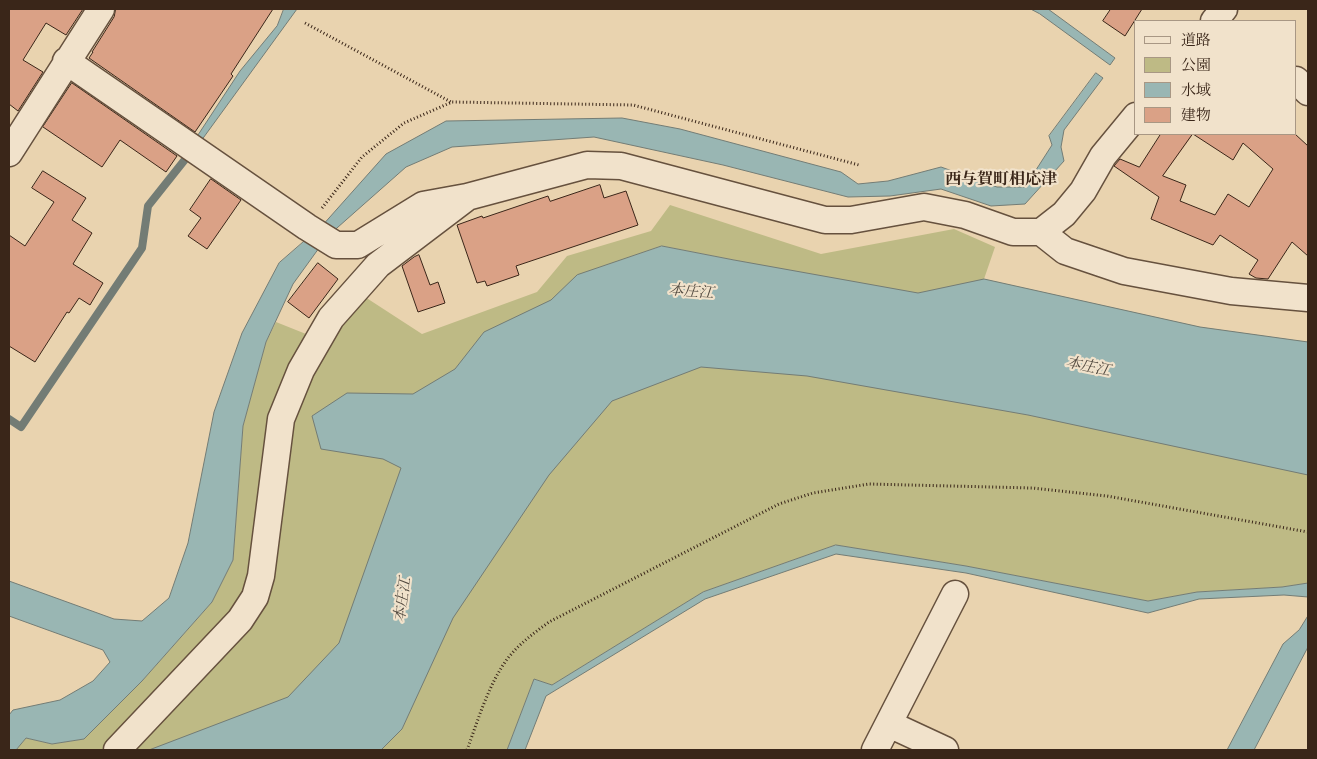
<!DOCTYPE html>
<html>
<head>
<meta charset="utf-8">
<style>
  body { margin:0 }
  #map { position:relative; width:1317px; height:759px; overflow:hidden; background:#e9d3af; font-family:"Old Standard TT","Noto Serif JP",serif }
  canvas { display:block }
  .frame { position:absolute; inset:0; border:10px solid #3a2619; pointer-events:none }
  .legend { position:absolute; left:1134px; top:20px; width:162px; height:115px; box-sizing:border-box; background:#f1e2cb; border:1px solid #a89784; margin:0; padding:6px 9px; list-style:none; font-size:15px; color:#3a2619 }
  .legend li { display:flex; align-items:center; gap:10px; height:25px }
  .legend b { width:25px; border:1px solid #a89784 }
</style>
</head>
<body>
<div id="map">
<canvas width="1317" height="759"></canvas>
<div class="frame"></div>
<ul class="legend">
<li><b style="height:6px;background:#f1e2cb"></b>道路</li>
<li><b style="height:14px;background:#beba85"></b>公園</li>
<li><b style="height:14px;background:#99b6b3"></b>水域</li>
<li><b style="height:14px;background:#daa186"></b>建物</li>
</ul>
</div>
<script>
const ctx = document.querySelector('canvas').getContext('2d');
ctx.lineJoin = 'round';
function fill(path, color) { ctx.fillStyle = color; ctx.fill(path, 'evenodd'); }
function stroke(path, color, width, dash) { ctx.strokeStyle = color; ctx.lineWidth = width; ctx.lineCap = dash ? 'butt' : 'round'; ctx.setLineDash(dash || []); ctx.stroke(path); }
function write(font, color, halo, rows, align = 'center') {
  ctx.font = font + ' "Old Standard TT","Noto Serif JP",serif'; ctx.lineWidth = 4.5; ctx.setLineDash([]); ctx.textBaseline = 'middle'; ctx.strokeStyle = halo; ctx.fillStyle = color; for (const [text, x, y, turn = 0] of rows) {
    ctx.save(); ctx.translate(x, y); ctx.rotate((+turn || 0) * Math.PI / 180); ctx.textAlign = isNaN(turn) ? turn : align; if (halo) ctx.strokeText(text, 0, 0); ctx.fillText(text, 0, 0); ctx.restore();
  }
}
const green = new Path2D(`
  M 670,205 L 821,254 L 954,229 L 995,247 L 984,279 L 1200,327 L 1308,342 L 1308,395 L 734,260 L 662,246 L 577,276 L 416,441 L 356,659 L 244,750 L 16,750 L 26,738 L 52,744 L 84,739 L 142,681 L 212,602 L 233,560 L 243,426 L 266,342 L 276,322 L 326,342 L 365,297 L 422,334 L 537,292 L 567,256 L 651,231 Z
  M 654,345 L 1308,467 L 1308,583 L 1282,587 L 1197,592 L 1148,601 L 966,566 L 836,545 L 703,592 L 552,685 L 534,679 L 507,750 L 381,750 L 402,729 L 520,439 Z`);
const water = new Path2D(`
  M 284,9 L 297,9 L 201,141 L 196,138 L 240,71 L 277,26 Z
  M 1031,9 L 1048,9 L 1115,58 L 1110,65 L 1040,14 Z
  M 1096,73 L 1103,78 L 1064,130 L 1061,147 L 1064,161 L 1025,204 L 991,206 L 941,189 L 890,196 L 848,197 L 723,165 L 594,137 L 452,147 L 406,167 L 329,235 L 321,227 L 386,154 L 446,121 L 622,118 L 680,129 L 841,172 L 858,184 L 888,181 L 941,167 L 997,187 L 1025,187 L 1052,145 L 1049,136 Z
  M 307,239 L 319,248 L 293,284 L 266,342 L 243,426 L 233,560 L 212,602 L 142,681 L 84,739 L 52,744 L 26,738 L 16,750 L 9,750 L 9,715 L 13,710 L 60,700 L 93,681 L 110,662 L 103,650 L 9,616 L 9,581 L 114,619 L 142,621 L 169,598 L 188,543 L 214,412 L 242,333 L 279,263 Z
  M 662,246 L 734,260 L 918,293 L 984,279 L 1200,327 L 1308,342 L 1308,475 L 1028,415 L 807,376 L 701,367 L 612,401 L 549,475 L 453,618 L 402,729 L 381,750 L 149,750 L 288,697 L 339,643 L 401,468 L 383,459 L 321,449 L 312,416 L 347,393 L 413,394 L 455,369 L 484,332 L 551,300 L 577,275 Z
  M 836,545 L 966,566 L 1148,601 L 1197,592 L 1282,587 L 1308,583 L 1308,597 L 1284,595 L 1199,599 L 1148,613 L 966,573 L 836,554 L 705,599 L 546,696 L 525,750 L 507,750 L 534,679 L 552,685 L 703,592 Z
  M 1308,616 L 1308,647 L 1254,750 L 1227,750 L 1283,644 L 1299,630 Z`);
const stream = new Path2D(`
  M 9,419 L 21,427 L 142,248 L 148,206 L 187,157`);
const building = new Path2D(`
  M 9,9 L 83,9 L 66,35 L 46,23 L 23,60 L 43,72 L 18,111 L 9,104 Z
  M 116,9 L 273,9 L 231,74 L 233,76 L 195,132 L 89,58 L 93,52 L 92,52 L 114,17 Z
  M 1111,9 L 1142,9 L 1125,36 L 1103,21 Z
  M 72,83 L 177,156 L 166,172 L 120,140 L 102,167 L 43,127 Z
  M 1161,134 L 1295,134 L 1308,146 L 1308,256 L 1292,242 L 1268,279 L 1256,278 L 1249,274 L 1258,260 L 1220,235 L 1213,245 L 1151,219 L 1159,197 L 1114,166 L 1120,159 L 1139,167 ZM 1193,134 L 1233,160 L 1243,143 L 1273,169 L 1249,207 L 1228,194 L 1215,215 L 1180,201 L 1186,185 L 1163,176 Z
  M 43,171 L 86,198 L 72,220 L 92,233 L 73,264 L 103,283 L 90,305 L 79,298 L 69,313 L 67,312 L 35,362 L 9,346 L 9,235 L 25,246 L 54,202 L 32,188 Z
  M 211,179 L 241,200 L 207,249 L 188,236 L 201,218 L 190,210 Z
  M 600,185 L 604,198 L 626,191 L 638,225 L 516,266 L 519,275 L 487,286 L 485,281 L 477,283 L 457,225 L 482,216 L 483,218 L 548,196 L 550,201 Z
  M 419,255 L 430,285 L 438,282 L 445,303 L 418,312 L 402,266 L 414,257 Z
  M 318,263 L 338,279 L 309,318 L 288,302 Z`);
const path = new Path2D(`
  M 305,23 L 451,102
  M 322,208 L 362,157 L 404,123 L 452,102 L 633,105 L 859,165
  M 467,750 C 478,720 489,683 508,658 C 520,643 534,633 549,622 L 779,504 L 813,493 L 869,484 L 1032,488 L 1107,496 L 1308,532`);
const street = new Path2D(`
  M 1214,21 L 1224,9
  M 66,61 L 307,227 L 336,245 L 358,245 L 423,205 L 467,197 L 587,165 L 621,166 L 825,220 L 851,220 L 924,207 L 965,215 L 1013,232 L 1041,232 L 1064,214 L 1083,191 L 1103,156 L 1136,116
  M 1296,80 L 1308,92
  M 9,153 L 101,9
  M 1041,232 L 1065,251 L 1124,271 L 1231,291 L 1308,298
  M 889,724 L 945,750
  M 117,750 L 240,620 L 255,597 L 261,576 L 281,419 L 301,370 L 331,318 L 378,265 L 465,199
  M 875,750 L 955,594`);
const waterNames = [
  ["本庄江",691,292,5],
  ["本庄江",1088,367,12],
  ["本庄江",403,600,-82]
];
const quarterNames = [
  ["西与賀町相応津",1001,180]
];
fill(green, '#beba85');
fill(water, '#99b6b3');
stroke(water, '#737c75', 1);
stroke(stream, '#737c75', 8);
fill(building, '#daa186');
stroke(building, '#3a2619', 1);
stroke(street, '#66513e', 29);
stroke(path, '#3a2619', 3, [1, 2.5]);
stroke(street, '#f1e2cb', 26);
write('italic 15px', '#524a40', '#f1e2cb', waterNames);
write('bold 16px', '#3a2619', '#f1e2cb', quarterNames);
</script>
</body>
</html>
